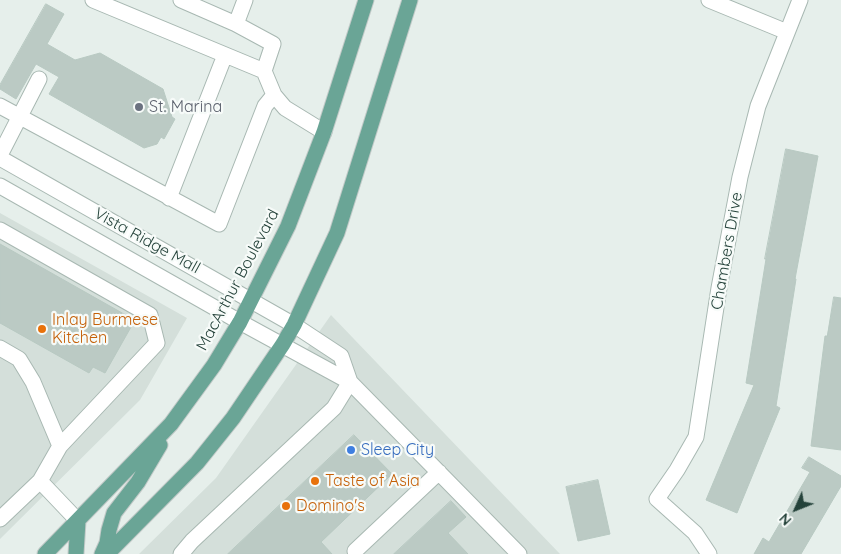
<!DOCTYPE html>
<html>
<head>
<meta charset="utf-8">
<style>
  body { margin:0 }
  #map { position:relative; width:841px; height:554px; overflow:hidden; background:#e6efeb; font-family:Quicksand,sans-serif }
  canvas { display:block }
  .north { position:absolute; left:771px; top:484px; width:50px; height:50px; -webkit-text-stroke:4px #f7fbf9; paint-order:stroke; rotate:226deg; font-size:14px; font-weight:700; line-height:20px; text-align:center; color:#24423a }
  .north::after { content:''; display:block; margin:auto; width:18px; height:22px; background:#24423a; clip-path:polygon(50% 0,100% 100%,50% 72%,0 100%) }
</style>
</head>
<body>
<div id="map">
<canvas width="841" height="554"></canvas>
<div class="north">N</div>
</div>
<script>
const ctx = document.querySelector('canvas').getContext('2d');
ctx.lineJoin = 'round';
function fill(path, color) { ctx.fillStyle = color; ctx.fill(path, 'evenodd'); }
function stroke(path, color, width, dash) { ctx.strokeStyle = color; ctx.lineWidth = width; ctx.lineCap = dash ? 'butt' : 'round'; ctx.setLineDash(dash || []); ctx.stroke(path); }
function write(font, color, halo, rows, align = 'center') {
  ctx.font = font + ' Quicksand,sans-serif'; ctx.lineWidth = 4.5; ctx.setLineDash([]); ctx.textBaseline = 'middle'; ctx.strokeStyle = halo; ctx.fillStyle = color; for (const [text, x, y, turn = 0] of rows) {
    ctx.save(); ctx.translate(x, y); ctx.rotate((+turn || 0) * Math.PI / 180); ctx.textAlign = isNaN(turn) ? turn : align; if (halo) ctx.strokeText(text, 0, 0); ctx.fillText(text, 0, 0); ctx.restore();
  }
}
const built = new Path2D(`
  M 0,213 L 187,318 L 140,400 L 0,539 Z
  M 331,315 L 560,554 L 139,554 L 216,478 Z`);
const building = new Path2D(`
  M 46,4 L 64,14 L 47,44 L 75,60 L 100,53 L 163,89 L 172,117 L 175,119 L 164,139 L 161,137 L 157,144 L 144,148 L 49,94 L 59,77 L 36,64 L 16,99 L 0,89 L 0,85 Z
  M 786,149 L 818,156 L 795,279 L 796,279 L 776,406 L 780,408 L 737,513 L 706,500 L 754,385 L 746,383 L 766,259 L 765,259 Z
  M 0,244 L 131,318 L 127,324 L 131,327 L 105,373 L 93,367 L 89,373 L 0,323 Z
  M 834,297 L 841,298 L 841,450 L 811,446 L 825,336 L 827,336 Z
  M 354,435 L 392,474 L 321,542 L 332,554 L 228,554 Z
  M 809,457 L 841,476 L 841,486 L 801,554 L 754,554 L 763,538 L 769,542 L 810,472 L 802,468 Z
  M 598,480 L 610,534 L 578,541 L 566,487 Z
  M 451,501 L 466,517 L 448,533 L 468,554 L 394,554 Z`);
const minor = new Path2D(`
  M 93,0 L 264,71 L 274,95 L 285,108 L 324,132
  M 181,0 L 236,24 L 273,44 L 264,71
  M 709,0 L 787,32
  M 236,24 L 245,0
  M 0,106 L 219,224 L 265,106 L 274,95
  M 0,155 L 39,79
  M 0,158 L 294,325 L 341,356 L 350,382
  M 0,186 L 240,322 L 350,382 L 519,554
  M 169,198 L 225,55
  M 0,230 L 150,315 L 157,343 L 60,446 L 40,481 L 0,519
  M 0,348 L 19,359 L 33,382 L 60,446
  M 40,481 L 78,521
  M 355,551 L 439,472
  M 181,554 L 192,541 L 334,408 L 350,382
  M 709,554 L 695,533 L 657,499 L 677,470 L 696,437 L 719,288 L 740,177 L 758,106 L 800,0`);
const major = new Path2D(`
  M 45,554 L 171,424 L 214,365 L 240,322 L 288,226 L 324,132 L 366,0
  M 76,554 L 78,521
  M 102,554 L 107,543 L 109,530 L 114,513 L 138,482 L 160,445
  M 107,554 L 197,463 L 233,418 L 283,344 L 294,325 L 337,233 L 410,0`);
const markers = [
  [139,107,5,"#6b7280"],
  [42,329,5,"#e8710a"],
  [351,450,5,"#3f7fe0"],
  [315,481,5,"#e8710a"],
  [286,506,5,"#e8710a"]
];
const worshipNames = [
  ["St. Marina",149,107]
];
const streetNames = [
  ["Vista Ridge Mall",147,241,29],
  ["Chambers Drive",727,251,-80],
  ["MacArthur Boulevard",238,280,-62]
];
const foodNames = [
  ["Inlay Burmese",52,320],
  ["Kitchen",52,338],
  ["Taste of Asia",325,481],
  ["Domino's",296,506]
];
const shopNames = [
  ["Sleep City",361,450]
];
fill(built, '#d4dfda');
fill(building, '#bbcac4');
stroke(building, '#b8c9c2', 1);
stroke(minor, '#a8b8b2', 17);
stroke(major, '#c2cac8', 17);
stroke(minor, '#fff', 15);
stroke(major, '#6aa596', 15);
for (const [x, y, r, color] of markers) { const dot = new Path2D(); dot.arc(x, y, r, 0, 2 * Math.PI); ctx.fillStyle = color; ctx.fill(dot); stroke(dot, '#f7fbf9', 2); }
write('16px', '#5b616d', '#f7fbf9', worshipNames, 'left');
write('16px', '#24423a', '#f7fbf9', streetNames);
write('16px', '#c56008', '#f7fbf9', foodNames, 'left');
write('16px', '#366cbe', '#f7fbf9', shopNames, 'left');
</script>
</body>
</html>
